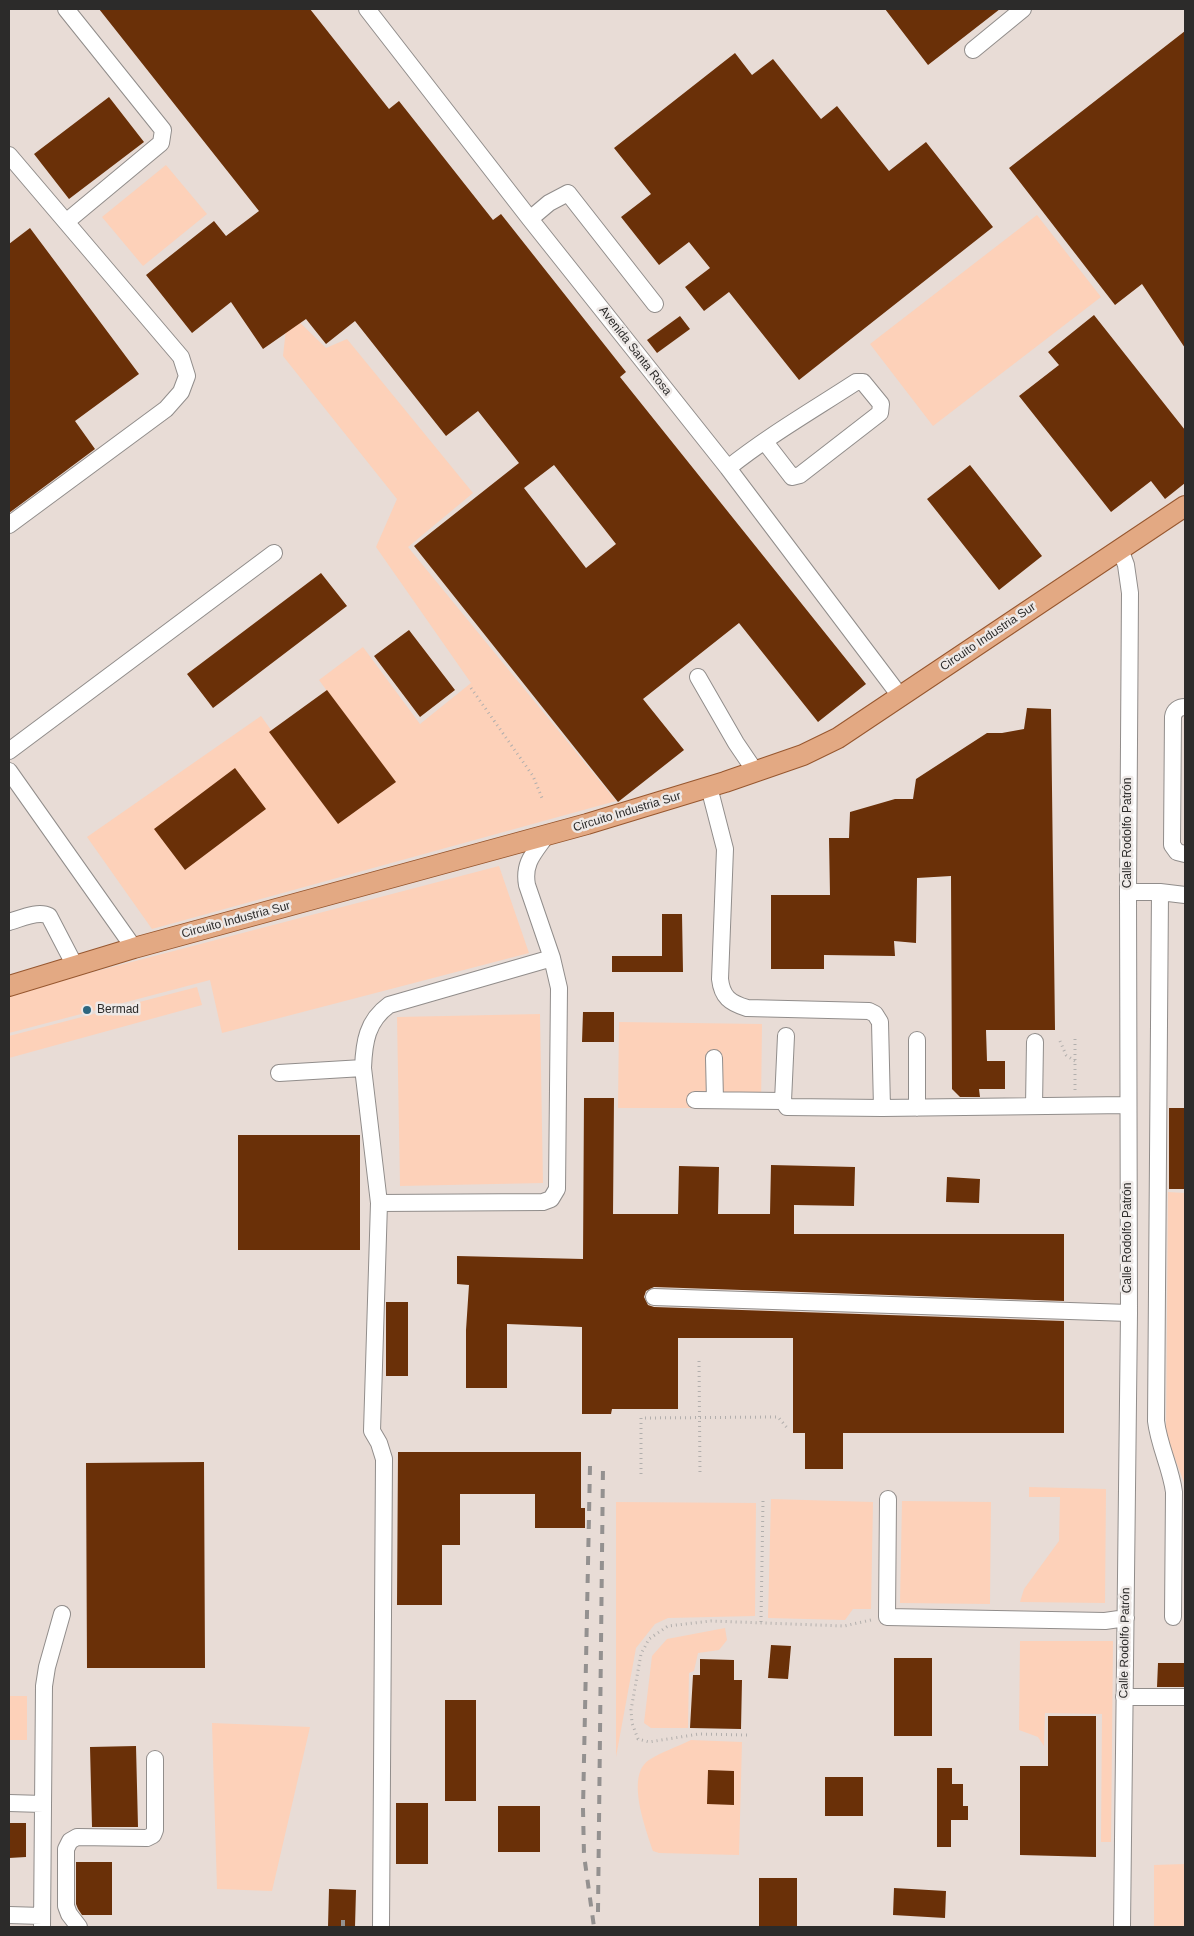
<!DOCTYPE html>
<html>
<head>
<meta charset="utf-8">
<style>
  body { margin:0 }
  #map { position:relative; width:1194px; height:1936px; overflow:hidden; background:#eee9e7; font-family:Arial,sans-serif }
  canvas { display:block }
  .frame { position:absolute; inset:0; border:10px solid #2c2b2a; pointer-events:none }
</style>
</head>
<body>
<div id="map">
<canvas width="1194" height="1936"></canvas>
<div class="frame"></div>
</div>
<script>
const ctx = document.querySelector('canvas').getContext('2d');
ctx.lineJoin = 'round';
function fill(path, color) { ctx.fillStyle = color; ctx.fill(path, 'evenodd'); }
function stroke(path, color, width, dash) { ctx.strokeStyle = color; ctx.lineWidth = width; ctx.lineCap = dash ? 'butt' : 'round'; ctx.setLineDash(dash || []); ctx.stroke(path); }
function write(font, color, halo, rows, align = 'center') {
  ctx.font = font + ' Arial,sans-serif'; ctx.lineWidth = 5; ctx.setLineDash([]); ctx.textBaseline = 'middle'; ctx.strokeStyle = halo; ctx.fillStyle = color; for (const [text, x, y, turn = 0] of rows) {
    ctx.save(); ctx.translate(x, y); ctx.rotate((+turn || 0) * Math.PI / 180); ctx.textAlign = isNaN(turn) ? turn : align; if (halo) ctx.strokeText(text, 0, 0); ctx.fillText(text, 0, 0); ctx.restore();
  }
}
const built = new Path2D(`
  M 9,9 L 1185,9 L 1185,1927 L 9,1927 Z`);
const green = new Path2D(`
  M 166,165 L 207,214 L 143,266 L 102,217 Z
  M 1037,215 L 1101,297 L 933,426 L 870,344 Z
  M 288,311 L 326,348 L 347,339 L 473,493 L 408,547 L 616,801 L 152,929 L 87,837 L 261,716 L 337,822 L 393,782 L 319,680 L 363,647 L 420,724 L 471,683 L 376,547 L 397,499 L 283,356 Z
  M 499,866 L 529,953 L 222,1033 L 210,980 L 9,1033 L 9,994 Z
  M 197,987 L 202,1005 L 9,1058 L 9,1036 Z
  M 540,1014 L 543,1183 L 400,1186 L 397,1017 Z
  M 619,1022 L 762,1024 L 761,1108 L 618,1108 Z
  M 1168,1192 L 1185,1193 L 1185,1485 L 1166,1435 Z
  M 1029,1487 L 1106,1489 L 1105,1603 L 1020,1602 L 1024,1589 L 1059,1541 L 1060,1497 L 1029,1497 Z
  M 771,1499 L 873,1502 L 871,1609 L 853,1609 L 845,1620 L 768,1618 Z
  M 902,1501 L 991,1502 L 990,1604 L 900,1603 Z
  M 616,1502 L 756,1503 L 755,1616 L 668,1618 L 655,1624 L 636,1648 L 616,1757 Z
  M 725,1628 L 727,1640 L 719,1650 L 698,1653 L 694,1671 L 689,1673 L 688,1728 L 651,1728 L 644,1723 L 652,1656 L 667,1639 Z
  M 1020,1641 L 1113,1641 L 1111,1842 L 1101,1842 L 1102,1714 L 1045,1713 L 1044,1746 L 1038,1737 L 1019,1730 Z
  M 9,1696 L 27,1696 L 27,1740 L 9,1740 Z
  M 212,1723 L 310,1727 L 272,1891 L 217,1889 Z
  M 691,1740 L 742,1742 L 739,1855 L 659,1853 L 653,1851 C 646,1829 625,1776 649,1760 C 661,1752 677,1747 691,1740 Z
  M 1185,1864 L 1185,1927 L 1154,1927 L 1154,1865 Z`);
const building = new Path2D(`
  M 99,9 L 310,9 L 389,109 L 399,101 L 493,220 L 501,214 L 626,372 L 620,377 L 866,684 L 818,722 L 739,623 L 643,699 L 684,750 L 618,802 L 414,546 L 519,463 L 478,411 L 446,436 L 355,321 L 326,344 L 306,319 L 263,349 L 231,302 L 192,333 L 146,275 L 214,221 L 226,236 L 259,211 ZM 554,465 L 616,544 L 586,568 L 524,488 Z
  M 885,9 L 1000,9 L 928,65 Z
  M 1185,31 L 1185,348 L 1142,284 L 1115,305 L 1009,168 Z
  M 735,53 L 752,75 L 773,59 L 821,119 L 837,106 L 889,171 L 926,142 L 993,227 L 799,380 L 729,292 L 704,311 L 685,287 L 710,268 L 689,242 L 659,265 L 621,217 L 651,194 L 614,148 Z
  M 109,97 L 144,142 L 69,199 L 34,154 Z
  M 30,228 L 139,374 L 75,421 L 95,449 L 9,513 L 9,244 Z
  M 1094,315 L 1185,430 L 1185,483 L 1165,499 L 1151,481 L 1111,512 L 1019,396 L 1059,365 L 1048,352 Z
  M 680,316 L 690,329 L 657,353 L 647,340 Z
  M 970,465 L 1042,556 L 999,590 L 927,499 Z
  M 321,573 L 347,606 L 213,708 L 187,674 Z
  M 409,630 L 455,690 L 420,717 L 374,656 Z
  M 327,690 L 396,782 L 338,824 L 269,732 Z
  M 1027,708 L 1051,709 L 1055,1030 L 986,1030 L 987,1061 L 1005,1061 L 1005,1089 L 979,1089 L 980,1097 L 960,1097 L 952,1089 L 951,876 L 917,878 L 916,943 L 894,941 L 895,956 L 824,955 L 824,969 L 771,969 L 771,895 L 830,895 L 829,838 L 849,838 L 850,812 L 895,799 L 913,799 L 916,779 L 987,733 L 1002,733 L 1024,729 Z
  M 235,768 L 266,809 L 185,870 L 154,829 Z
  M 662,914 L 682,914 L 683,972 L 612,972 L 612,956 L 662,956 Z
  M 583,1012 L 614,1012 L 614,1042 L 582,1042 Z
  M 584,1098 L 614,1098 L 613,1214 L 678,1214 L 679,1166 L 719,1167 L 718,1214 L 770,1214 L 771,1165 L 855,1167 L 854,1206 L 794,1205 L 794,1234 L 1064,1234 L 1064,1301 L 654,1287 L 646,1291 L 644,1297 L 648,1305 L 654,1307 L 1064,1321 L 1064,1433 L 843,1433 L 843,1469 L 805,1469 L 805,1433 L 793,1433 L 793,1338 L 678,1338 L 678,1409 L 612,1409 L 611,1414 L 582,1414 L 582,1327 L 507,1324 L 507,1388 L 466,1388 L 466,1330 L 469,1285 L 457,1284 L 457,1256 L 583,1259 Z
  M 1169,1108 L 1185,1108 L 1185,1189 L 1169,1189 Z
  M 238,1135 L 360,1135 L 360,1250 L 238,1250 Z
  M 947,1177 L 980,1179 L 979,1203 L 946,1202 Z
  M 386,1302 L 408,1302 L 408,1376 L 386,1376 Z
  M 398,1452 L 581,1452 L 581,1508 L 585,1508 L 585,1528 L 535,1528 L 535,1494 L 460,1494 L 460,1545 L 442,1545 L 442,1605 L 397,1605 Z
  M 204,1462 L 205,1668 L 87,1668 L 86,1463 Z
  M 771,1645 L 791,1646 L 788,1679 L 768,1678 Z
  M 894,1658 L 932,1658 L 932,1736 L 894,1736 Z
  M 700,1659 L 734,1660 L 734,1680 L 742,1680 L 741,1729 L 690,1728 L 693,1675 L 700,1675 Z
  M 1158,1663 L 1185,1663 L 1185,1687 L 1157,1687 Z
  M 445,1700 L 476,1700 L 476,1801 L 445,1801 Z
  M 1048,1716 L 1096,1716 L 1096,1857 L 1020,1855 L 1020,1766 L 1048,1766 Z
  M 136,1746 L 138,1827 L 92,1827 L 90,1747 Z
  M 937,1768 L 952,1768 L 952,1784 L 963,1784 L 963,1806 L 968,1806 L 968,1820 L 951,1820 L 951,1847 L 937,1847 Z
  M 708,1770 L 734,1771 L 734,1805 L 707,1804 Z
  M 825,1777 L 863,1777 L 863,1816 L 825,1816 Z
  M 396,1803 L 428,1803 L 428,1864 L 396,1864 Z
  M 498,1806 L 540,1806 L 540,1852 L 498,1852 Z
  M 9,1823 L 26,1823 L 26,1857 L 9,1858 Z
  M 76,1862 L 112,1862 L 112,1915 L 82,1915 L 78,1909 L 76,1904 Z
  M 759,1878 L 797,1878 L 797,1927 L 759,1927 Z
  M 894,1888 L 946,1891 L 945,1918 L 893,1915 Z
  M 329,1889 L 356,1890 L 355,1927 L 328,1927 Z`);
const path = new Path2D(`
  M 471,688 L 533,776 L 542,798
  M 1075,1039 L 1075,1091
  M 1060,1041 L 1066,1055 L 1075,1061
  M 699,1361 L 700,1474
  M 641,1474 L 641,1418 L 778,1417 L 789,1430
  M 761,1622 L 763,1501
  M 747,1735 L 699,1734 L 649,1742 L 638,1739 L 632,1723 L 631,1710 L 641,1654 L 649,1639 L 668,1626 L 711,1621 L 844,1626 L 871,1620`);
const minor = new Path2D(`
  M 367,9 L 530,219 L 728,468 L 900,696
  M 973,50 L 1023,9
  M 9,155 L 181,357 L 187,376 L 181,392 L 166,409 L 9,525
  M 530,219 L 549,203 L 568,193 L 655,304
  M 66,222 L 161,143 L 163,130 L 66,9
  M 728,468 C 768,436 813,410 856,382 L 863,382 L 881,404 L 880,413 L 800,475 L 792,477 L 765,442
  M 1120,549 L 1126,565 L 1130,593 L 1128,892 L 1129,1313 L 1122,1927
  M 698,677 L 736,743 L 755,771
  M 1185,707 C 1179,707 1174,710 1173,717 L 1172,845 L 1177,852 L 1185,854
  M 9,751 L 274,553
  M 9,771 L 134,948
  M 709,787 L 725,849 L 720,979 C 722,997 730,1003 747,1008 L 869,1011 L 875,1014 L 880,1022 L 882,1108 L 1128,1105
  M 546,836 C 534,853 523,863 527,885 L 552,958 L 559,988 L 557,1189 L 551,1199 L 543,1202 L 379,1203 L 363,1068 C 364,1042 367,1021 389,1005 L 552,958
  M 1128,892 L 1160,892 L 1185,895
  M 1160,892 L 1156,1421 C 1159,1446 1171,1468 1174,1492 L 1173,1617
  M 9,922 C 20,919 38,910 49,916 L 75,966
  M 786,1036 L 783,1101 L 787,1107 L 882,1108
  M 714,1058 L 715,1100
  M 279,1073 L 363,1068
  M 695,1100 L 783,1101
  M 1034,1106 L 1035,1042
  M 917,1108 L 917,1040
  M 379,1203 L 372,1431 L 379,1443 L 384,1459 L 381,1927
  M 654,1297 L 1129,1313
  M 888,1499 L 887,1617 L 1105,1621 L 1126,1618
  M 1124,1697 L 1185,1697
  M 9,1803 L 43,1804
  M 9,1915 L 42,1916
  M 42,1927 L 44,1686 L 47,1667 L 62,1614
  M 79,1927 L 69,1914 L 66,1906 L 66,1849 L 70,1841 L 77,1837 L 147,1838 L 153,1835 L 155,1830 L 155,1759`);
const major = new Path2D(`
  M 9,986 L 134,948 L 587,824 L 725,782 L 803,755 L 838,738 L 1185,506`);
const rail = new Path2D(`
  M 590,1466 L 583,1809 L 584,1855 L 594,1927
  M 598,1912 L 603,1466
  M 343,1920 L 343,1927`);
const markers = [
  [87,1010,5,"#2d667f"]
];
const streetNames = [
  ["Avenida Santa Rosa",635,351,52],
  ["Circuito Industria Sur",988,637,-34],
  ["Circuito Industria Sur",627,812,-17],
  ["Calle Rodolfo Patrón",1128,833,-90],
  ["Circuito Industria Sur",236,920,-15],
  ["Calle Rodolfo Patrón",1128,1238,-90],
  ["Calle Rodolfo Patrón",1125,1643,-89]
];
const poiNames = [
  ["Bermad",97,1010]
];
fill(built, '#e8dcd6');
fill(green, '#fdd1b9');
fill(building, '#6a3008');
stroke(minor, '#918d8b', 18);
stroke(major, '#97572f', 22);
stroke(path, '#b2afad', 3, [1, 4]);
stroke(minor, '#fff', 16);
stroke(major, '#e3a983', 20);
stroke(rail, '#949190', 4, [9, 9]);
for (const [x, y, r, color] of markers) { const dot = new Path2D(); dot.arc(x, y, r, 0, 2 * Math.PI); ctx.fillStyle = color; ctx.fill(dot); stroke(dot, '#eee9e7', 2); }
write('12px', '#2c2b2a', '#eee9e7', streetNames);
write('12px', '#2c2b2a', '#eee9e7', poiNames, 'left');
</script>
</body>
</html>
